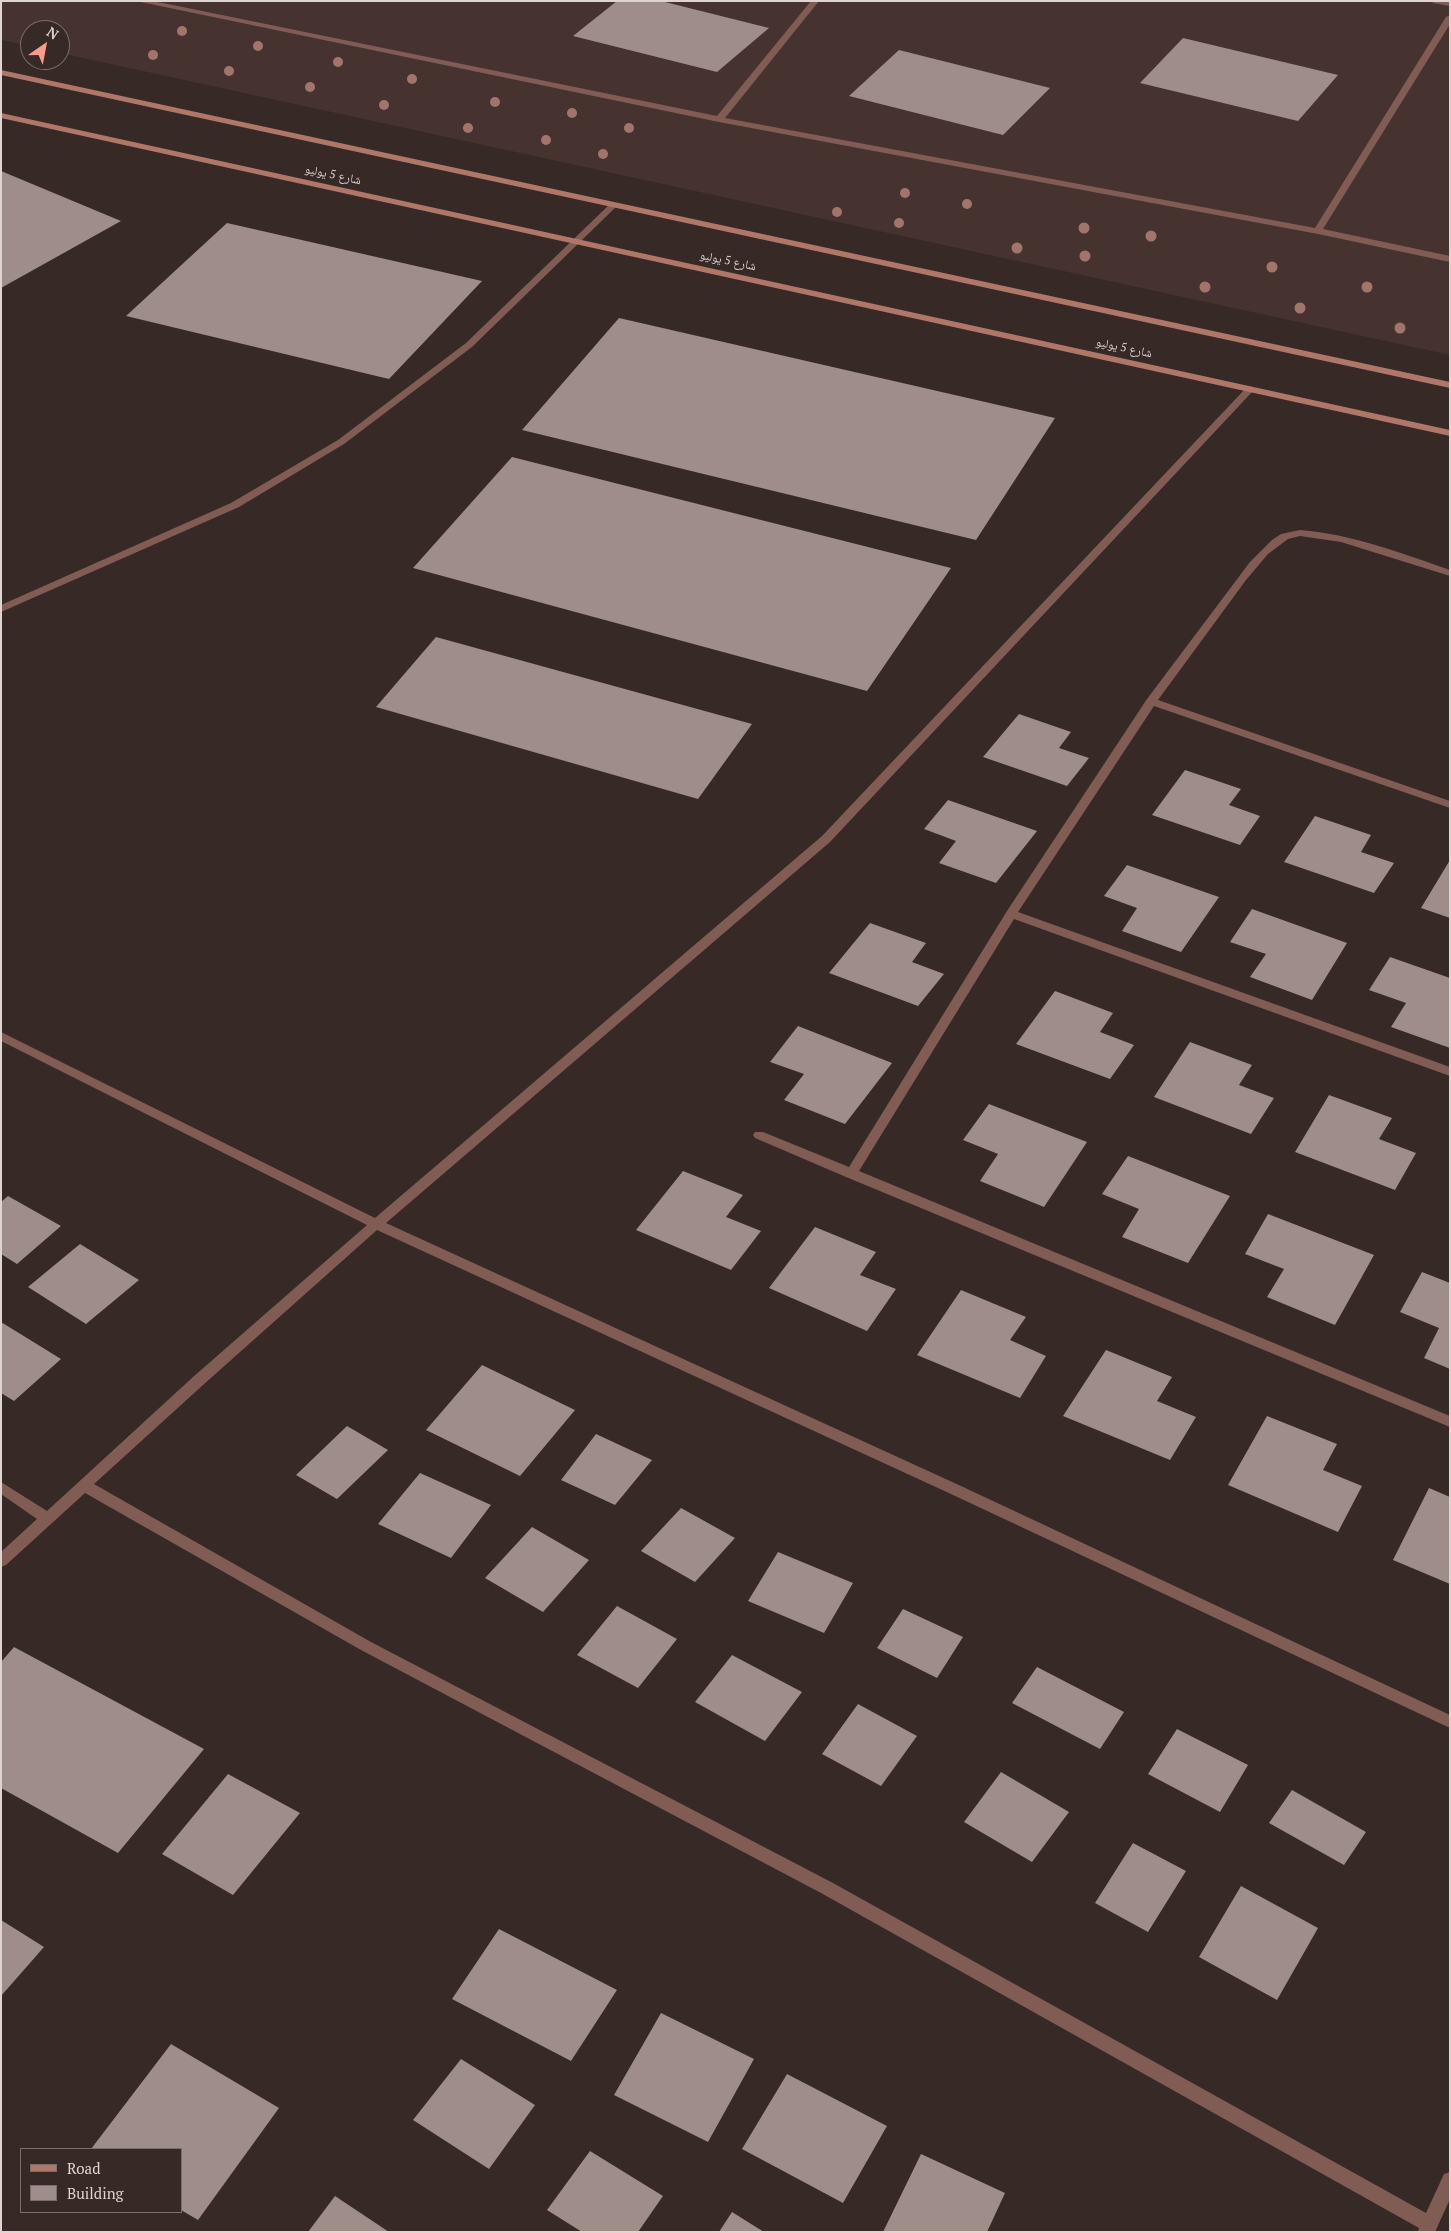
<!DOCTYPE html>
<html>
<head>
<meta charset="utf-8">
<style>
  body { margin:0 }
  #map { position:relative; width:1451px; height:2233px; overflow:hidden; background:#372926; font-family:"PT Serif",serif }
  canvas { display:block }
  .frame { position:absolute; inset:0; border:2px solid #ded5d3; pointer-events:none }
  .legend { position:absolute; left:20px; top:2148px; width:162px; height:65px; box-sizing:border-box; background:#372926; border:1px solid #7a6e6b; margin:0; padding:6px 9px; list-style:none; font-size:15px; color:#ded5d3 }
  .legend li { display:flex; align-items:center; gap:10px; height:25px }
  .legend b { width:25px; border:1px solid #7a6e6b }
  .north { position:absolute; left:20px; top:20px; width:50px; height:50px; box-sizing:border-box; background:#372926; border:1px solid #7a6e6b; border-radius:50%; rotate:33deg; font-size:14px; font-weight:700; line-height:20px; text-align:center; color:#ded5d3 }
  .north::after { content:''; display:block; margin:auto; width:18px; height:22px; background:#f49d8b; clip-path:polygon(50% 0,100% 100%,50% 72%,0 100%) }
</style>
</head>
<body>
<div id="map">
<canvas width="1451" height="2233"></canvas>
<div class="frame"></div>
<ul class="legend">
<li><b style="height:6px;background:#af766a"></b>Road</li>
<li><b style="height:14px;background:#9e8d89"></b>Building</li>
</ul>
<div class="north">N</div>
</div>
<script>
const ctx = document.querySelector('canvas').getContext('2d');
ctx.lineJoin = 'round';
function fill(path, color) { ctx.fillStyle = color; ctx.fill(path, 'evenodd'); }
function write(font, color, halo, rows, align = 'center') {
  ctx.font = font + ' "PT Serif","Noto Naskh Arabic",serif'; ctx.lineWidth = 5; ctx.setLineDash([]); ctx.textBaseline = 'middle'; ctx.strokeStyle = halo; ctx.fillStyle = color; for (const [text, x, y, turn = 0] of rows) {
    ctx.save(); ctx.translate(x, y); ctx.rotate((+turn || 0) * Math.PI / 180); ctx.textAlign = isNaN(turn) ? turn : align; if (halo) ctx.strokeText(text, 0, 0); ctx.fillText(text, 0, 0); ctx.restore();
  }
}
const built = new Path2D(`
  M 1,1 L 1450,1 L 1450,355 L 60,53 L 60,30 L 30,30 L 30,46 L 1,40 Z`);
const building = new Path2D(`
  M 617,1 L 661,1 L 769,28 L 717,72 L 573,36 Z
  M 1183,38 L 1338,75 L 1298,121 L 1140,83 Z
  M 899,50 L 1050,88 L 1003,135 L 849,96 Z
  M 1,171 L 121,221 L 1,288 Z
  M 227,223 L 482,281 L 389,379 L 126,316 Z
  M 619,318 L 1055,418 L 976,540 L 522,430 Z
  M 512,457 L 951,568 L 867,691 L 413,568 Z
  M 436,637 L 752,724 L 698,799 L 376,707 Z
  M 1019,714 L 1071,732 L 1059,748 L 1089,758 L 1067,786 L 983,757 Z
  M 1185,770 L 1241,789 L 1229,805 L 1260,816 L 1240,845 L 1152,815 Z
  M 948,800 L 1037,831 L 996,883 L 939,863 L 956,841 L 924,829 Z
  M 1315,816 L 1371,835 L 1361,852 L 1394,863 L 1374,893 L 1284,862 Z
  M 1450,860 L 1450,918 L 1421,908 Z
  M 1127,865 L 1219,897 L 1181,952 L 1122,931 L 1137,908 L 1104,896 Z
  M 1252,909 L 1347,943 L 1312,1000 L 1250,977 L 1266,954 L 1230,942 Z
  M 870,923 L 926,943 L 912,962 L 944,974 L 918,1006 L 829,973 Z
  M 1390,957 L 1450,978 L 1450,1048 L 1391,1027 L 1406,1003 L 1369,990 Z
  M 1055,991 L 1113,1013 L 1100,1032 L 1134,1045 L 1110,1079 L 1016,1044 Z
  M 798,1026 L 892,1063 L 845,1124 L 784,1100 L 804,1074 L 770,1062 Z
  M 1190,1042 L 1252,1065 L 1239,1085 L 1274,1098 L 1251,1134 L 1154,1097 Z
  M 1329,1095 L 1392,1118 L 1379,1139 L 1416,1153 L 1395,1190 L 1295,1152 Z
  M 989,1104 L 1087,1142 L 1044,1207 L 980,1181 L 998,1154 L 963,1140 Z
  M 1128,1156 L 1230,1196 L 1188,1263 L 1122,1237 L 1139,1209 L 1102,1194 Z
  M 683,1171 L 743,1195 L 726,1217 L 761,1231 L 731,1270 L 636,1230 Z
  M 8,1196 L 61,1226 L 17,1264 L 1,1254 L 1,1202 Z
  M 1268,1214 L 1374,1255 L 1335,1325 L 1267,1297 L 1284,1269 L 1245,1254 Z
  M 815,1227 L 876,1252 L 860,1275 L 896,1289 L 867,1331 L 769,1288 Z
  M 80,1244 L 139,1280 L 86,1324 L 28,1287 Z
  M 1422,1272 L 1450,1283 L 1450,1369 L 1424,1358 L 1439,1328 L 1400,1312 Z
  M 961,1290 L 1026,1317 L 1010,1340 L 1046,1356 L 1020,1398 L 917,1355 Z
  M 1,1322 L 61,1359 L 14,1401 L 1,1393 Z
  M 1106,1350 L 1172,1377 L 1157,1401 L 1196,1417 L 1170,1460 L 1063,1416 Z
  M 482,1365 L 575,1410 L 520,1476 L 426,1430 Z
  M 1267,1416 L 1337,1444 L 1323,1470 L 1362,1486 L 1338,1532 L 1228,1485 Z
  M 347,1426 L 388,1450 L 337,1499 L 296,1475 Z
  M 596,1434 L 652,1460 L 615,1505 L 561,1480 Z
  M 420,1473 L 491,1505 L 451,1558 L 378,1524 Z
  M 1429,1488 L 1450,1497 L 1450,1584 L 1393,1560 Z
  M 681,1508 L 735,1538 L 695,1582 L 641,1551 Z
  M 532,1527 L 589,1560 L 543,1612 L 485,1578 Z
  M 778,1552 L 853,1583 L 824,1633 L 748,1601 Z
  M 617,1606 L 677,1639 L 638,1688 L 577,1655 Z
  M 903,1609 L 963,1637 L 937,1678 L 877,1648 Z
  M 14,1647 L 204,1749 L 118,1853 L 1,1788 L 1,1662 Z
  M 732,1655 L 802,1692 L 765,1741 L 695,1702 Z
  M 1037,1667 L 1124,1712 L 1100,1749 L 1012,1703 Z
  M 858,1704 L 917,1736 L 881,1786 L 822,1754 Z
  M 1177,1729 L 1248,1765 L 1220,1812 L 1148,1774 Z
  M 1001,1772 L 1069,1812 L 1032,1862 L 964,1822 Z
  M 228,1774 L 300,1813 L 233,1895 L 162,1854 Z
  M 1292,1790 L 1366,1832 L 1344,1865 L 1269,1823 Z
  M 1133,1843 L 1186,1871 L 1148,1932 L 1095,1903 Z
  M 1241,1886 L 1318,1928 L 1277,2000 L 1199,1957 Z
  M 1,1920 L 44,1947 L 1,1996 Z
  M 499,1929 L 617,1990 L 571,2061 L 452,1999 Z
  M 661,2013 L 754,2059 L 708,2142 L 614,2095 Z
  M 171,2044 L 279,2108 L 198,2220 L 181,2210 L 181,2149 L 91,2149 Z
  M 461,2059 L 535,2105 L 489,2169 L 413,2120 Z
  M 787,2074 L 887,2126 L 843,2203 L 742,2149 Z
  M 590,2151 L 663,2196 L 638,2232 L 582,2232 L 547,2210 Z
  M 921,2154 L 1005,2193 L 987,2232 L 883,2232 Z
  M 335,2196 L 389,2232 L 308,2232 Z
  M 732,2212 L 764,2232 L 719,2232 Z`);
const minor = new Path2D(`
  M 136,1 L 153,1 L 717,116 L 811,1 L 819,1 L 725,118 L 1315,228 L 1446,17 L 1450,15 L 1450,24 L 1323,229 L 1450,256 L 1450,262 L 1318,234 L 719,122 Z
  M 1432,1 L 1450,2 L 1450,6 L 1433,3 Z
  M 611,203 L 618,205 L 472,347 L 344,444 L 239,507 L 1,612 L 1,605 L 231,503 L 338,440 L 466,343 Z
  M 1250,386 L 1255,389 L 1253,391 L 830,842 L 386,1223 L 961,1486 L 1450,1715 L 1450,1728 L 951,1494 L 377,1230 L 203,1385 L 94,1484 L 371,1642 L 833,1883 L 1426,2213 L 1444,2174 L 1450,2172 L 1450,2199 L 1435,2232 L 1418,2232 L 1419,2228 L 821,1893 L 361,1650 L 85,1493 L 6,1565 L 1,1567 L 1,1552 L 37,1519 L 1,1494 L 1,1482 L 47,1511 L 193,1377 L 367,1225 L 1,1041 L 1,1032 L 375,1218 L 822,836 L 1247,387 Z
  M 1300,530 C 1352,534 1401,553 1450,570 L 1450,576 L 1341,542 L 1300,536 L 1288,539 L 1268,554 L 1246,580 L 1158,700 L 1450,801 L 1450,808 L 1154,706 L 1018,912 L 1450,1067 L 1450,1076 L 1014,919 L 859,1171 L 1450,1416 L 1450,1427 L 846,1177 L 755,1138 L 753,1135 L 755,1132 L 763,1132 L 849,1167 L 1007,911 L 1147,699 L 1250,562 L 1272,540 L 1281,534 Z`);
const secondary = new Path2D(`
  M 1,70 L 1450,382 L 1450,388 L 1,75 Z
  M 1,113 L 1450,430 L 1450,436 L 1,118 Z`);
const trees = [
  [182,31,5],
  [258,46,5],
  [153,55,5],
  [338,62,5],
  [229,71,5],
  [412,79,5],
  [310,87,5],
  [495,102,5],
  [384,105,5],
  [572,113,5],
  [468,128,5],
  [629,128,5],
  [546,140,5],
  [603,154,5],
  [905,193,5],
  [967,204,5],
  [837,212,5],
  [899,223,5],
  [1084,228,5.5],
  [1151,236,5.5],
  [1017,248,5.5],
  [1085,256,5.5],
  [1272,267,5.5],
  [1205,287,5.5],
  [1367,287,5.5],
  [1300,308,5.5],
  [1400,328,5.5]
];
const farStreetnames = [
  ["شارع 5 يوليو",333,175,12],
  ["شارع 5 يوليو",728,261,12],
  ["شارع 5 يوليو",1124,348,12]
];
fill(built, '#46332f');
fill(building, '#9e8d89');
fill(minor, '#805c54');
fill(secondary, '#af766a');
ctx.fillStyle = '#a2756c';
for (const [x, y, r] of trees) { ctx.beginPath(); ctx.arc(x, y, r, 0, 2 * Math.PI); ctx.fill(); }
write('12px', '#ded5d3', '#372926', farStreetnames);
</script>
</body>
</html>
